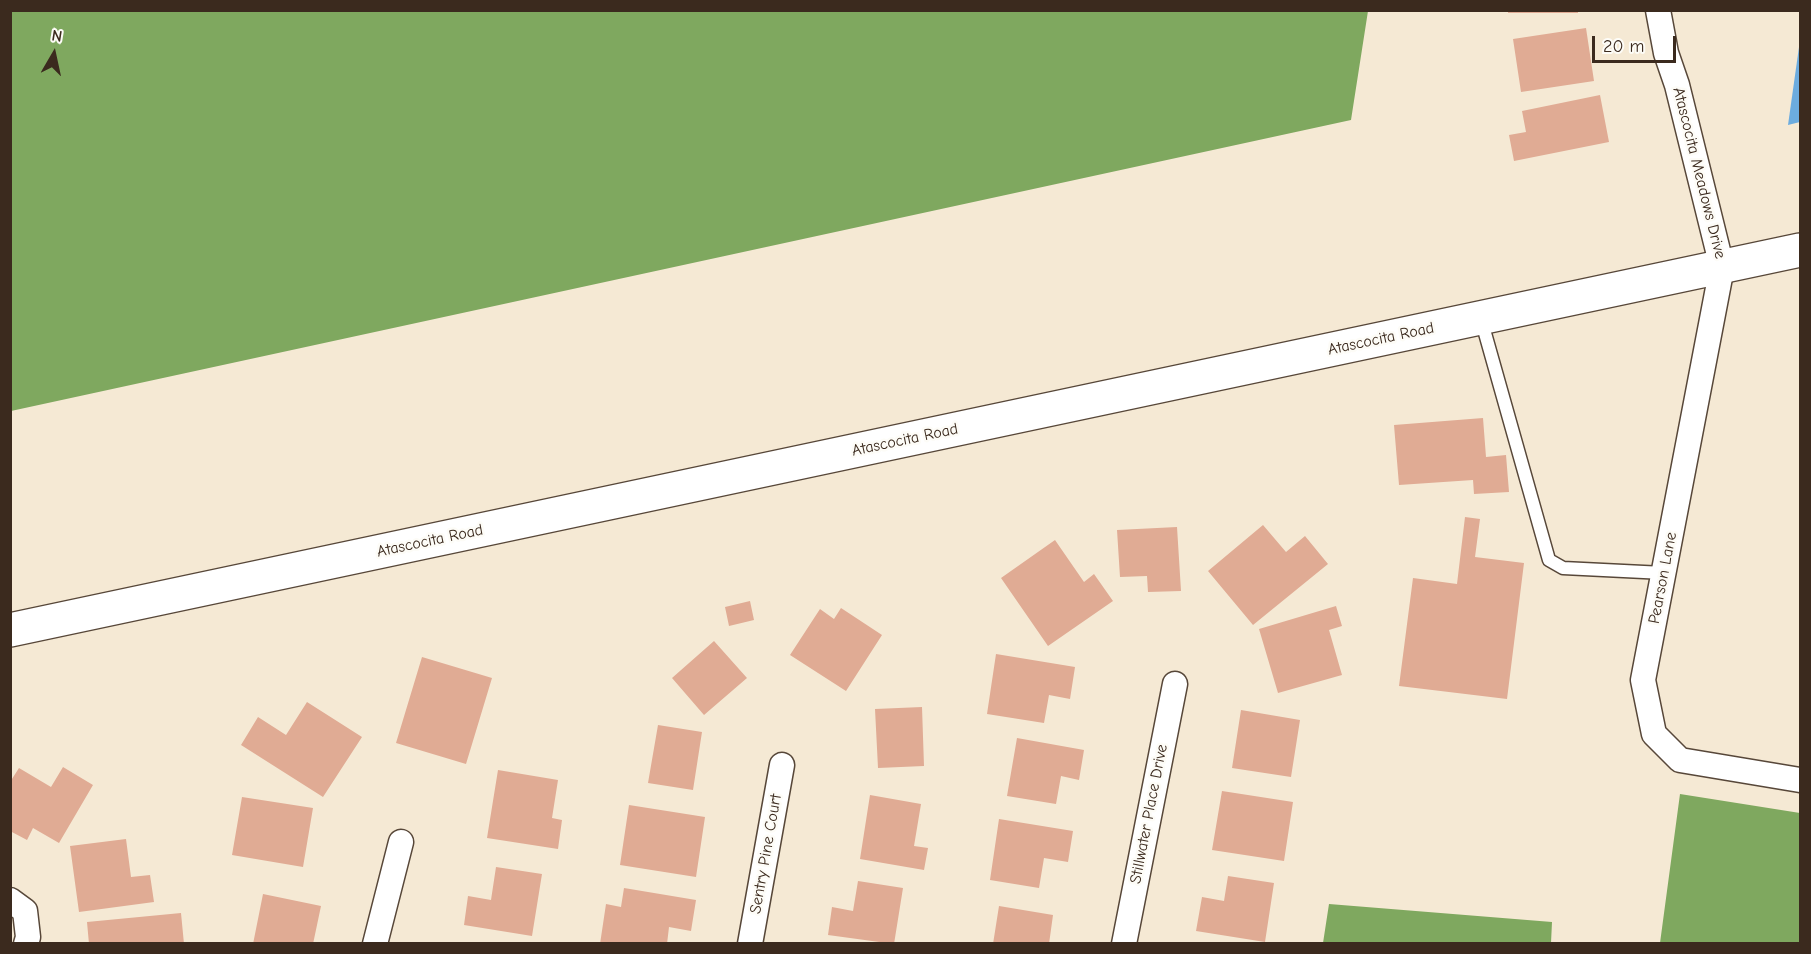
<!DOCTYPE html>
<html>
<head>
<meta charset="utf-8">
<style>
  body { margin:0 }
  #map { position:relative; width:1811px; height:954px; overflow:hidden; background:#f5e9d4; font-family:"Comic Neue",sans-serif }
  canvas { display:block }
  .frame { position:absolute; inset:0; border:12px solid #3b2a1e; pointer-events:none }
  .north { position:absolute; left:24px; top:24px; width:60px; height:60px; -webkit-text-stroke:4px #fdfcf7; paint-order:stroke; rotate:9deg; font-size:16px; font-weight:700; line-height:24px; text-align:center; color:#3b2a1e }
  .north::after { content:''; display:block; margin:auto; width:21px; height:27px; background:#3b2a1e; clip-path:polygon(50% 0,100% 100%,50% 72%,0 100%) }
  .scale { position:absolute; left:1592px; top:36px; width:84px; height:27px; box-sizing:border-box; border:3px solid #3b2a1e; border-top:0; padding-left:8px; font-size:18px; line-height:21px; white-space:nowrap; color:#3b2a1e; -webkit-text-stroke:4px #fdfcf7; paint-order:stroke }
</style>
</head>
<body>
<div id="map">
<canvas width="1811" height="954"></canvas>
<div class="frame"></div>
<div class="north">N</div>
<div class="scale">20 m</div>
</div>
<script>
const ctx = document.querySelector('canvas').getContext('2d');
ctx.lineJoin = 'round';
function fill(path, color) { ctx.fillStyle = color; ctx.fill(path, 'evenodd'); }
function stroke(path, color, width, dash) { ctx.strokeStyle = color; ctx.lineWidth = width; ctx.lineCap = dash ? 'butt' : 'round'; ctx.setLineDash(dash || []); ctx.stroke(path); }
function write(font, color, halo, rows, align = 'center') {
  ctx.font = font + ' "Comic Neue",sans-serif'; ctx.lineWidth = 5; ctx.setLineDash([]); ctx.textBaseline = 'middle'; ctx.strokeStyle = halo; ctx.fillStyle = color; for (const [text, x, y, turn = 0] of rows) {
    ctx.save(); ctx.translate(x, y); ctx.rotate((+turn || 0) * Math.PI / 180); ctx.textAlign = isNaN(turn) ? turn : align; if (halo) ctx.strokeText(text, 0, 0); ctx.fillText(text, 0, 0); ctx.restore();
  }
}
const forest = new Path2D(`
  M 10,11 L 11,10 L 1368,11 L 1351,120 L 11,411 Z
  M 1680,794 L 1800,813 L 1800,943 L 1660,943 Z
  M 1329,904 L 1552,922 L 1551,943 L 1323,943 Z`);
const water = new Path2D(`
  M 1800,40 L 1800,122 L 1788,125 Z`);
const building = new Path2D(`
  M 1508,10 L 1578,10 L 1578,13 L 1508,13 Z
  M 1586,28 L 1594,81 L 1521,92 L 1513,39 Z
  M 1600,95 L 1609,142 L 1514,161 L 1509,135 L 1526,132 L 1522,111 Z
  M 1483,418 L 1486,457 L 1506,455 L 1509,492 L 1474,494 L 1473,480 L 1399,485 L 1394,425 Z
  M 1465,517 L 1480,519 L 1475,557 L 1524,563 L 1507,699 L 1399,686 L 1413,578 L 1457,584 Z
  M 1263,525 L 1286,552 L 1305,536 L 1328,564 L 1253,625 L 1208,571 Z
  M 1177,527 L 1181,591 L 1148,592 L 1147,576 L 1120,577 L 1117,530 Z
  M 1055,540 L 1084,582 L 1094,574 L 1113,601 L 1048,646 L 1001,578 Z
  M 750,601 L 754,620 L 729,626 L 725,607 Z
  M 1336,606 L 1342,626 L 1329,630 L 1342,675 L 1278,693 L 1259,629 Z
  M 841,608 L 882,635 L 846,691 L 790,655 L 820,609 L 834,619 Z
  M 714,641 L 747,678 L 704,715 L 672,678 Z
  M 996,654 L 1075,667 L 1070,699 L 1049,695 L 1044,723 L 987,714 Z
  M 422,657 L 492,678 L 466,764 L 396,743 Z
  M 307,702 L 362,737 L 323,797 L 241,745 L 258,717 L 286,735 Z
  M 922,707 L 924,766 L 878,768 L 875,709 Z
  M 1241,710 L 1300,720 L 1291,777 L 1232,768 Z
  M 658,725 L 702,732 L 693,790 L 648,783 Z
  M 1017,738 L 1084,750 L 1079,780 L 1061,776 L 1056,804 L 1007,796 Z
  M 63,767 L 93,785 L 59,843 L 33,828 L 27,840 L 10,831 L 10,782 L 19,768 L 51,787 Z
  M 498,770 L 558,780 L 552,818 L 562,820 L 558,849 L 487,838 Z
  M 1222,791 L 1293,802 L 1284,861 L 1212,850 Z
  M 870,795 L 921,804 L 914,846 L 928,848 L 924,870 L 860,859 Z
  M 242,797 L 313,808 L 303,867 L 232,855 Z
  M 629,805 L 705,817 L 696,877 L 620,865 Z
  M 999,819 L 1073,831 L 1068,862 L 1044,858 L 1039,888 L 990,880 Z
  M 126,839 L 131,877 L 150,875 L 154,902 L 79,912 L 70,846 Z
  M 496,867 L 542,874 L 532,936 L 464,925 L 468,896 L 491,900 Z
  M 1228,876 L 1274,883 L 1265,942 L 1196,931 L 1202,897 L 1224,901 Z
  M 858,881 L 903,888 L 894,944 L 828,935 L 832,907 L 853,911 Z
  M 624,888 L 696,900 L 691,931 L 669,927 L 667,944 L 600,944 L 606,904 L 621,907 Z
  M 263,894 L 321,906 L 313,944 L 253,944 Z
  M 999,906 L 1053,915 L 1049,944 L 993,944 Z
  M 181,913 L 184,944 L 89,944 L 87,922 Z`);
const lane = new Path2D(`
  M 1481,319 L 1549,560 L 1563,568 L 1664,573`);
const street = new Path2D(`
  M 1658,10 L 1666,53 L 1677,85 L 1722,267 L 1643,680 L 1654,734 L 1680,760 L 1800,780
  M 10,900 L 25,911 L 28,937 L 26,944
  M 375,944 L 401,842
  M 750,944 L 782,765
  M 1124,944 L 1175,684`);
const secondary = new Path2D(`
  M 10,630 L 1800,250`);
const streetNames = [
  ["Atascocita Meadows Drive",1699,173,76],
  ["Atascocita Road",1381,339,-12],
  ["Atascocita Road",905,440,-12],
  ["Atascocita Road",430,541,-12],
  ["Pearson Lane",1663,578,-79],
  ["Stillwater Place Drive",1149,814,-79],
  ["Sentry Pine Court",766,854,-80]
];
fill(forest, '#7fa85f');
fill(water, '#6cacdf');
fill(building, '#e0ab94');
stroke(lane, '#574739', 15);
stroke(street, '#574739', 27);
stroke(secondary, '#574739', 36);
stroke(lane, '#fff', 12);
stroke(street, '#fff', 24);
stroke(secondary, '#fff', 33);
write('16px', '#3b2a1e', '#fdfcf7', streetNames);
</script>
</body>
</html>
